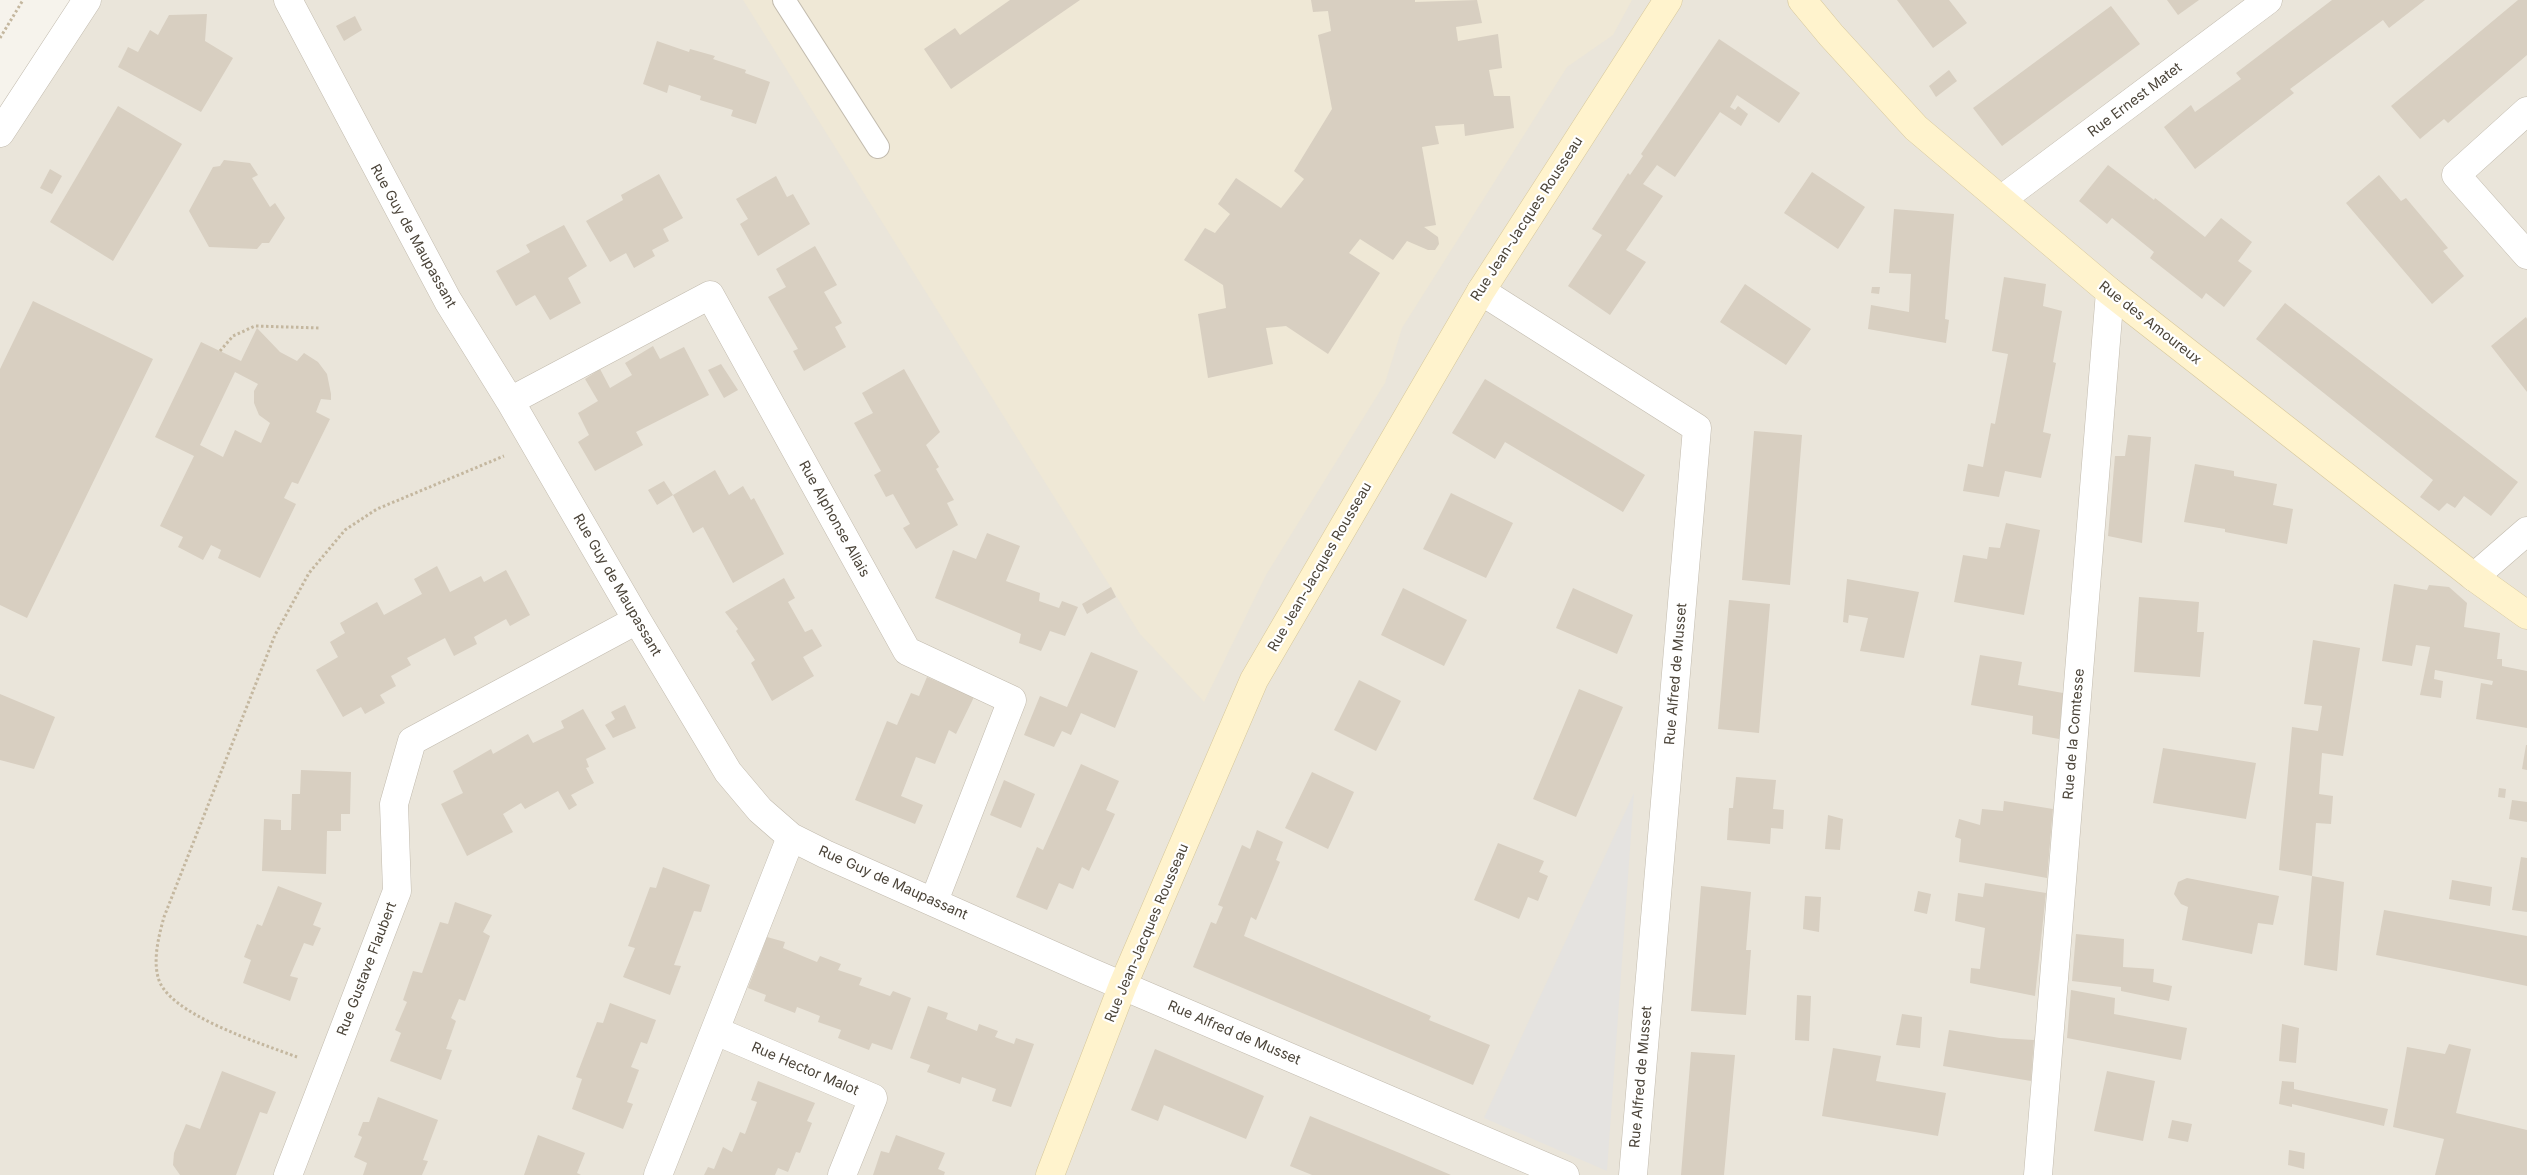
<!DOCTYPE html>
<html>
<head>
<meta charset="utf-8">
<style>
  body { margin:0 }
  canvas { display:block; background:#f6f3ec }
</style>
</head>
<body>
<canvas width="2527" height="1175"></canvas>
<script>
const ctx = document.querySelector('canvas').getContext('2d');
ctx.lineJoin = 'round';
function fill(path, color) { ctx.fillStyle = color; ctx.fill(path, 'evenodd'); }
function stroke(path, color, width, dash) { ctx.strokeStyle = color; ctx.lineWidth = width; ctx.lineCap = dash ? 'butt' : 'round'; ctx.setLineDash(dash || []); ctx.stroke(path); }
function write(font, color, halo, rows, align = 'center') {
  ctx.font = font + ' Inter,sans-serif'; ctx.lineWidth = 4.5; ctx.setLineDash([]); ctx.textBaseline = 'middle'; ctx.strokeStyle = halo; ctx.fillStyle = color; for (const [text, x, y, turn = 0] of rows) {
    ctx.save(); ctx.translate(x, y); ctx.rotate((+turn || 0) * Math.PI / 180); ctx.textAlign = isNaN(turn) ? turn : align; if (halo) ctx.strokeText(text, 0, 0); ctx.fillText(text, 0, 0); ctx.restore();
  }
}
const residential = new Path2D(`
  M 102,0 L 2527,0 L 2527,1175 L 0,1175 L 0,134 Z`);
const education = new Path2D(`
  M 743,0 L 1632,0 L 1613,35 L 1567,67 L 1402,328 L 1385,383 L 1266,575 L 1204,702 L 1140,634 Z`);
const parking = new Path2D(`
  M 1634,793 L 1607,1171 L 1484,1118 Z`);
const building = new Path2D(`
  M 1010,0 L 1080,0 L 951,89 L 924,49 L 955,28 L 960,35 Z
  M 1311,0 L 1415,0 L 1415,2 L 1477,0 L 1482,23 L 1456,27 L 1458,41 L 1498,34 L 1502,68 L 1489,70 L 1494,96 L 1510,96 L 1514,128 L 1465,136 L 1464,124 L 1435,126 L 1439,144 L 1422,147 L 1436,225 L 1424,227 L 1438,237 L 1439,244 L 1435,250 L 1428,250 L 1407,241 L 1393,260 L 1360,239 L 1349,253 L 1380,273 L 1328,354 L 1286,326 L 1266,328 L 1273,364 L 1208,378 L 1198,314 L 1226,308 L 1223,285 L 1184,260 L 1205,228 L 1215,233 L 1230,214 L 1218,204 L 1236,178 L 1281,208 L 1304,179 L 1294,171 L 1332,109 L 1318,35 L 1331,31 L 1328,11 L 1313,12 Z
  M 1897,0 L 1949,0 L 1967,23 L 1933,48 Z
  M 2167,0 L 2199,0 L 2178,15 Z
  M 2332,0 L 2425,0 L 2389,28 L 2383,20 L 2290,89 L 2294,93 L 2195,169 L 2164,127 L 2191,105 L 2195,112 L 2241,79 L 2236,73 Z
  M 2518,0 L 2527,0 L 2527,55 L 2448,123 L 2444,119 L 2420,139 L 2391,106 Z
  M 2111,6 L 2140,44 L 2002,146 L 1973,108 Z
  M 207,14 L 205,41 L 233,58 L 201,112 L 118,67 L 128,47 L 138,52 L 150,30 L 158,35 L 169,15 Z
  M 355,16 L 362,30 L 344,41 L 336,26 Z
  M 1719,39 L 1800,93 L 1779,123 L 1737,95 L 1730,107 L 1735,110 L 1738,106 L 1748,114 L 1741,126 L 1720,112 L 1675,177 L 1657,165 L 1643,184 L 1663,196 L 1626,250 L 1646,262 L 1610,315 L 1568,286 L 1602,235 L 1592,229 L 1628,173 L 1630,175 L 1643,156 L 1641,154 Z
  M 657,41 L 689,52 L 690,49 L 715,56 L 713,59 L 746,70 L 745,73 L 770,82 L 756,124 L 731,116 L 733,110 L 700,100 L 701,96 L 669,85 L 667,93 L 643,84 Z
  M 1949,70 L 1957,81 L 1936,97 L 1929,86 Z
  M 118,106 L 182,144 L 113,261 L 50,222 Z
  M 224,160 L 250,163 L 258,175 L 252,178 L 270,207 L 275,203 L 285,218 L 269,243 L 262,243 L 257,249 L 209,247 L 189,211 L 213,167 L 220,166 Z
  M 2108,165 L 2154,200 L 2155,198 L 2205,237 L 2221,218 L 2252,242 L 2238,261 L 2252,271 L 2224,307 L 2206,293 L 2202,299 L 2150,258 L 2154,252 L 2112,218 L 2107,224 L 2079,201 Z
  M 50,169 L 62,176 L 52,194 L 40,188 Z
  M 1812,172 L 1865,207 L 1838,249 L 1784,213 Z
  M 659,174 L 683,218 L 663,229 L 669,241 L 652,250 L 655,256 L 634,268 L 626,253 L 610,262 L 586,221 L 623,200 L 621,195 Z
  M 2379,175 L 2401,201 L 2406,198 L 2448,248 L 2443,251 L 2464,276 L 2432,304 L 2346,203 Z
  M 776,176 L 787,197 L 793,194 L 810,224 L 758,256 L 740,224 L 748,219 L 736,199 Z
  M 1894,209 L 1954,214 L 1945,319 L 1949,320 L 1946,343 L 1868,329 L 1871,305 L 1909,312 L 1911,274 L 1889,273 Z
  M 564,225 L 587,266 L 568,278 L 581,303 L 550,320 L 535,295 L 516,306 L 496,271 L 530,252 L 526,245 Z
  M 815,246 L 837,285 L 824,292 L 842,323 L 835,327 L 846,347 L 804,371 L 793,351 L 798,349 L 768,297 L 786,287 L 776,269 Z
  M 2004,277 L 2046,284 L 2043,306 L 2062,311 L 2053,362 L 2056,363 L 2043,432 L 2051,434 L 2041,478 L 2005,471 L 1999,497 L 1963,491 L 1968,464 L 1983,467 L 1991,423 L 1995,424 L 2008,354 L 1992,351 Z
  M 1745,284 L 1811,329 L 1786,365 L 1720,322 Z
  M 1872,287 L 1880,287 L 1879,294 L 1871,293 Z
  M 33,301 L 153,359 L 27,618 L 0,605 L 0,369 Z
  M 2285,303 L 2518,482 L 2491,516 L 2464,496 L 2455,508 L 2447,503 L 2439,511 L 2420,497 L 2433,480 L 2256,339 Z
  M 2526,317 L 2527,319 L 2527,392 L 2491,346 Z
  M 257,328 L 280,352 L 297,361 L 304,353 L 318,362 L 327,374 L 331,394 L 331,400 L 321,399 L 316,412 L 330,419 L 298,484 L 292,482 L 284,498 L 296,504 L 260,578 L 218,558 L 221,550 L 211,545 L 203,560 L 178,547 L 183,537 L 160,526 L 194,456 L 155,437 L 201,342 L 241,361 ZM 235,372 L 258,384 L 254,391 L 254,403 L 259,415 L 270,423 L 261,443 L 235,430 L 223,457 L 200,445 Z
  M 653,346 L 660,359 L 684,347 L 709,395 L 636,432 L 643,445 L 595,471 L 578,442 L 589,435 L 578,413 L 598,401 L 585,379 L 600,369 L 610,388 L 632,375 L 625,363 Z
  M 721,364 L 738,390 L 724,398 L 708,370 Z
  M 904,369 L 940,432 L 926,445 L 939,467 L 936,469 L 954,500 L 947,503 L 958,525 L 916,549 L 903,528 L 910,524 L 893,494 L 886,497 L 874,475 L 881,471 L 854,423 L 873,413 L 862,393 Z
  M 1485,379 L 1645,475 L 1623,512 L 1505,442 L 1495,459 L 1452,433 Z
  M 1754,431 L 1802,435 L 1790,585 L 1742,580 Z
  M 2128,435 L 2151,437 L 2142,543 L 2108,536 L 2115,456 L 2125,456 Z
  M 2195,464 L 2234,471 L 2234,476 L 2277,484 L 2273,505 L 2293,509 L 2287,544 L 2225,532 L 2225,529 L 2184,522 Z
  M 715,470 L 729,495 L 743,486 L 751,500 L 754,498 L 784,554 L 733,583 L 703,527 L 693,533 L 673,495 Z
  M 664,481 L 673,495 L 657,505 L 648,490 Z
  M 1451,493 L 1513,523 L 1486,578 L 1423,549 Z
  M 2006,523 L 2040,530 L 2024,615 L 1954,602 L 1963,555 L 1987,559 L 1989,547 L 2000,548 Z
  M 987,533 L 1020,546 L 1006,581 L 1040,593 L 1039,601 L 1059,608 L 1062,601 L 1078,607 L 1065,636 L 1050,631 L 1041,651 L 1019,643 L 1021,634 L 935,598 L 953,550 L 976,559 Z
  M 437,566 L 450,592 L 481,576 L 484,582 L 506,570 L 530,615 L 510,626 L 506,619 L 474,637 L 477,644 L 454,656 L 445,638 L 407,658 L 411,665 L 391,676 L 396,686 L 380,695 L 385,703 L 365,714 L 361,707 L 343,717 L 316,670 L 338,657 L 330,642 L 345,633 L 340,623 L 377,602 L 384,615 L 422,594 L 414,579 Z
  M 784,578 L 795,598 L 788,602 L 805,632 L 812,629 L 822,646 L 803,657 L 814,676 L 772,701 L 751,663 L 755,660 L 736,631 L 738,629 L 725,612 Z
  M 1847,579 L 1919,592 L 1904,658 L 1860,651 L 1868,618 L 1849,615 L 1848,623 L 1843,622 Z
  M 2394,584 L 2427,590 L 2429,585 L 2449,587 L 2467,603 L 2464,627 L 2500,633 L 2497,659 L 2502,659 L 2502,666 L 2527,671 L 2527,728 L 2476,719 L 2481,683 L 2492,685 L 2493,681 L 2435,670 L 2434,679 L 2443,681 L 2441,698 L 2420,695 L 2430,647 L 2416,645 L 2412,666 L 2382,661 Z
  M 1111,587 L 1116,597 L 1087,614 L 1082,604 Z
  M 1403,588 L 1467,620 L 1444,666 L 1381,635 Z
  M 1573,588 L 1633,615 L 1617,654 L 1556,628 Z
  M 2139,597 L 2199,602 L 2197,632 L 2204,632 L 2200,677 L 2134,672 Z
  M 1729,600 L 1770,604 L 1759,733 L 1718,729 Z
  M 2313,640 L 2360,648 L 2343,756 L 2322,753 L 2319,794 L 2333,796 L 2331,824 L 2316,823 L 2312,876 L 2279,870 L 2292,727 L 2318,731 L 2322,706 L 2304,704 Z
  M 1091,652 L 1138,671 L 1115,728 L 1081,713 L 1071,735 L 1062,731 L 1054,747 L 1024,735 L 1040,696 L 1067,707 Z
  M 1980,655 L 2022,662 L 2018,685 L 2063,693 L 2059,739 L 2032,734 L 2033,716 L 1971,705 Z
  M 927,677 L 974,697 L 956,734 L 949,730 L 935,764 L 916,757 L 901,796 L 923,805 L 915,824 L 855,800 L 887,721 L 897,725 L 911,693 L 919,696 Z
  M 1359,680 L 1401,701 L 1376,751 L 1334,730 Z
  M 1579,689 L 1623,707 L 1576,817 L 1533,799 Z
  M 0,694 L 55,717 L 34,769 L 0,760 Z
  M 625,705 L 636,728 L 613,738 L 605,725 L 615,719 L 611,712 Z
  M 583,709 L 606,749 L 586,759 L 589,767 L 586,768 L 594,783 L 571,795 L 577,805 L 569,810 L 558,791 L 525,809 L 521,803 L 503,814 L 513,832 L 467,856 L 441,804 L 463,793 L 453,771 L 491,749 L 493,754 L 528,734 L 533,743 L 564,728 L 561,721 Z
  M 2526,745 L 2527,745 L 2527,770 L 2522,769 Z
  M 2163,748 L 2256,763 L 2246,819 L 2153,803 Z
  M 1081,764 L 1119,781 L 1106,810 L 1115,814 L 1089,871 L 1082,867 L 1073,889 L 1059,883 L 1047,910 L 1016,897 L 1037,847 L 1043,850 Z
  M 301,770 L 351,772 L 350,814 L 341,814 L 341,831 L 327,831 L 326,874 L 262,871 L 264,819 L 281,820 L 281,830 L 291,830 L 292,794 L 300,794 Z
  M 1312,772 L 1354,792 L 1328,849 L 1285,828 Z
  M 1736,777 L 1776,780 L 1773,809 L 1784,810 L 1783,829 L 1771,828 L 1770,844 L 1727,840 L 1729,808 L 1733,808 Z
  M 1004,780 L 1035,794 L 1021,828 L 990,815 Z
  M 2499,788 L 2506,789 L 2505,798 L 2498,797 Z
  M 2512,800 L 2527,802 L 2527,822 L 2509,819 Z
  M 2004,801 L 2053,809 L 2047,878 L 1959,862 L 1961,839 L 1955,837 L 1959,819 L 1980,825 L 1982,809 L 2003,811 Z
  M 1828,815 L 1843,819 L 1840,850 L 1825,849 Z
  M 1257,830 L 1283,842 L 1276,860 L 1280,862 L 1256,920 L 1251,917 L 1244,936 L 1431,1016 L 1429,1020 L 1490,1045 L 1473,1085 L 1193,967 L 1211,922 L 1216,924 L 1223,907 L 1218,905 L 1242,845 L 1250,849 Z
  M 1498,843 L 1544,861 L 1539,872 L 1548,876 L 1538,901 L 1528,897 L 1519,919 L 1474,900 Z
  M 2521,857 L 2527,858 L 2527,912 L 2512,910 Z
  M 663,867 L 710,885 L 701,912 L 694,911 L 674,965 L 681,966 L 670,995 L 623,977 L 635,948 L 628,946 L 650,887 L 656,888 Z
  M 2312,876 L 2344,882 L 2337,971 L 2304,965 Z
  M 2187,878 L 2279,896 L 2273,925 L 2258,923 L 2252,954 L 2182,940 L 2188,907 L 2181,904 L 2174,894 L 2178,882 Z
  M 2452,880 L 2492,887 L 2490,906 L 2449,899 Z
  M 1985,883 L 2046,893 L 2035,996 L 1970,983 L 1971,968 L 1980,969 L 1985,928 L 1955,921 L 1958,893 L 1983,897 Z
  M 278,886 L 322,903 L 313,925 L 321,928 L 316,939 L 313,946 L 304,943 L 290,976 L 298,978 L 290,1001 L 243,983 L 251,960 L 244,957 L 257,924 L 262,926 Z
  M 1701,886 L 1751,892 L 1746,950 L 1751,950 L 1746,1015 L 1691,1011 Z
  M 1918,891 L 1931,894 L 1927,914 L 1914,911 Z
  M 1805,896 L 1821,897 L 1819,932 L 1803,929 Z
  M 455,902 L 492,915 L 483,932 L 490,936 L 465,1001 L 459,999 L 451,1018 L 456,1021 L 446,1049 L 452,1050 L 441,1080 L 390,1061 L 401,1033 L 395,1030 L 407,1002 L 403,1000 L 413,971 L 422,973 L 440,922 L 448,924 Z
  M 2384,910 L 2527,936 L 2527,986 L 2376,955 Z
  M 2076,934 L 2124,939 L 2123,967 L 2154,969 L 2153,982 L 2172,986 L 2169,1001 L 2121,991 L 2121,987 L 2072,981 Z
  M 767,937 L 785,942 L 783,948 L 817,962 L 820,956 L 841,964 L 838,970 L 862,978 L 859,985 L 890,996 L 893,991 L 911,998 L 892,1050 L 872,1043 L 869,1050 L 838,1038 L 841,1030 L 818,1022 L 820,1016 L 797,1007 L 795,1013 L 764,1001 L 766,995 L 748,988 Z
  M 2071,990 L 2115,998 L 2114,1014 L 2187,1028 L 2181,1060 L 2067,1038 Z
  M 1797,995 L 1811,996 L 1809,1041 L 1795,1040 Z
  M 610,1003 L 656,1020 L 647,1044 L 641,1042 L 631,1067 L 639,1070 L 627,1102 L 633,1104 L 623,1129 L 572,1109 L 582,1079 L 576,1077 L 597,1022 L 603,1023 Z
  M 928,1006 L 948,1013 L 946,1019 L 977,1031 L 979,1024 L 998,1031 L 995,1037 L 1014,1044 L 1016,1038 L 1034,1044 L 1011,1107 L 992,1101 L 996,1089 L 962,1077 L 960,1084 L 927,1072 L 930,1065 L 910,1058 Z
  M 1902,1014 L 1922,1017 L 1920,1048 L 1896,1045 Z
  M 2282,1024 L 2299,1028 L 2296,1063 L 2279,1061 Z
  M 1949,1030 L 2000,1038 L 2034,1040 L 2031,1081 L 1943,1066 Z
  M 2449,1044 L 2471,1049 L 2456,1113 L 2527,1130 L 2527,1175 L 2435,1175 L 2444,1139 L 2393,1127 L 2407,1047 L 2445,1054 Z
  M 1833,1048 L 1881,1056 L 1876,1081 L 1946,1093 L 1938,1136 L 1822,1116 Z
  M 1155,1049 L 1264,1096 L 1246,1139 L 1164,1105 L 1158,1121 L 1131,1110 Z
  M 1691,1052 L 1735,1055 L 1724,1175 L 1681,1175 Z
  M 222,1071 L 276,1092 L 267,1114 L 260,1112 L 236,1175 L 180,1175 L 173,1165 L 174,1153 L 186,1124 L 200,1129 Z
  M 2107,1071 L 2155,1081 L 2143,1141 L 2094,1131 Z
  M 758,1081 L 815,1103 L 807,1121 L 812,1123 L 800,1153 L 796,1152 L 788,1172 L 778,1168 L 775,1175 L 704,1175 L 708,1167 L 714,1169 L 723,1147 L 732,1152 L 740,1132 L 745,1134 L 757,1102 L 751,1100 Z
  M 2282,1081 L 2294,1082 L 2294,1089 L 2388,1109 L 2384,1126 L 2292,1104 L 2292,1107 L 2279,1104 Z
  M 378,1097 L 438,1120 L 423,1160 L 428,1161 L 422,1175 L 363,1175 L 367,1163 L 354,1157 L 362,1137 L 358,1135 L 363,1122 L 369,1122 Z
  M 1310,1116 L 1402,1154 L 1451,1175 L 1312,1175 L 1290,1166 Z
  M 2172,1120 L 2192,1124 L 2188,1142 L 2168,1138 Z
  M 538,1135 L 585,1153 L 577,1173 L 581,1175 L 524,1175 Z
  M 896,1135 L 945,1153 L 938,1169 L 945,1172 L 944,1175 L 873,1175 L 881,1151 L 889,1153 Z
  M 2289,1150 L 2305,1153 L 2304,1169 L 2288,1165 Z`);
const path = new Path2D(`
  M 0,38 L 23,0
  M 220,351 L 233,336 L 255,326 L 320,328
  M 297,1057 C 263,1044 166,1014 158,977 C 153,958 159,935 164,917 L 275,635 L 309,573 L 345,530 L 377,509 L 504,456`);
const lane = new Path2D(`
  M 784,0 L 878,147`);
const street = new Path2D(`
  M 288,0 L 448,301 L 510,401 L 637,620 L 728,772 L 760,810 L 791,837 L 825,854 L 1088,971 L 1565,1175
  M 2527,111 L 2456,175 L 2527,255
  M 0,133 L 87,0
  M 2002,199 L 2268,0
  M 1481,291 L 1697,428 L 1633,1175
  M 510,401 L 710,295 L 907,651 L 1012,700 L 934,901
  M 2474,577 L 2527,531
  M 716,1031 L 873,1098 L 842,1175
  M 288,1175 L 397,891 L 394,804 L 412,741 L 637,620
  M 658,1175 L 791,837
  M 2038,1175 L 2110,292`);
const secondary = new Path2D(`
  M 1802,0 L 1831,35 L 1916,128 L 2110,292 L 2474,577 L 2527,615
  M 1050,1175 L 1123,985 L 1254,680 L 1481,291 L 1668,0`);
const streetNames = [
  ["Rue Ernest Matet",2135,100,-37],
  ["Rue Jean-Jacques Rousseau",1527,219,-57],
  ["Rue Guy de Maupassant",413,236,61],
  ["Rue des Amoureux",2150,323,38],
  ["Rue Alphonse Allais",834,519,61],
  ["Rue Jean-Jacques Rousseau",1320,567,-60],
  ["Rue Guy de Maupassant",617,585,60],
  ["Rue Alfred de Musset",1676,674,-85],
  ["Rue de la Comtesse",2074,734,-85],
  ["Rue Guy de Maupassant",893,883,24],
  ["Rue Jean-Jacques Rousseau",1147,933,-67],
  ["Rue Gustave Flaubert",367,969,-69],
  ["Rue Alfred de Musset",1234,1033,23],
  ["Rue Hector Malot",805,1069,23],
  ["Rue Alfred de Musset",1641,1077,-85]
];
fill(residential, '#eae5da');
fill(education, '#efe8d6');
fill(parking, '#e5e3e0');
fill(building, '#d8cfc1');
stroke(lane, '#c2bbae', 24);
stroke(street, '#c2bbae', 29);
stroke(secondary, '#d6c79b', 29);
stroke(path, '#c4b79f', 3, [2.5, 2.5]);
stroke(lane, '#fff', 22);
stroke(street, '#fff', 28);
stroke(secondary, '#fff3cd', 28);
write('14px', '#4b4439', '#fff', streetNames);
</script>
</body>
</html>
